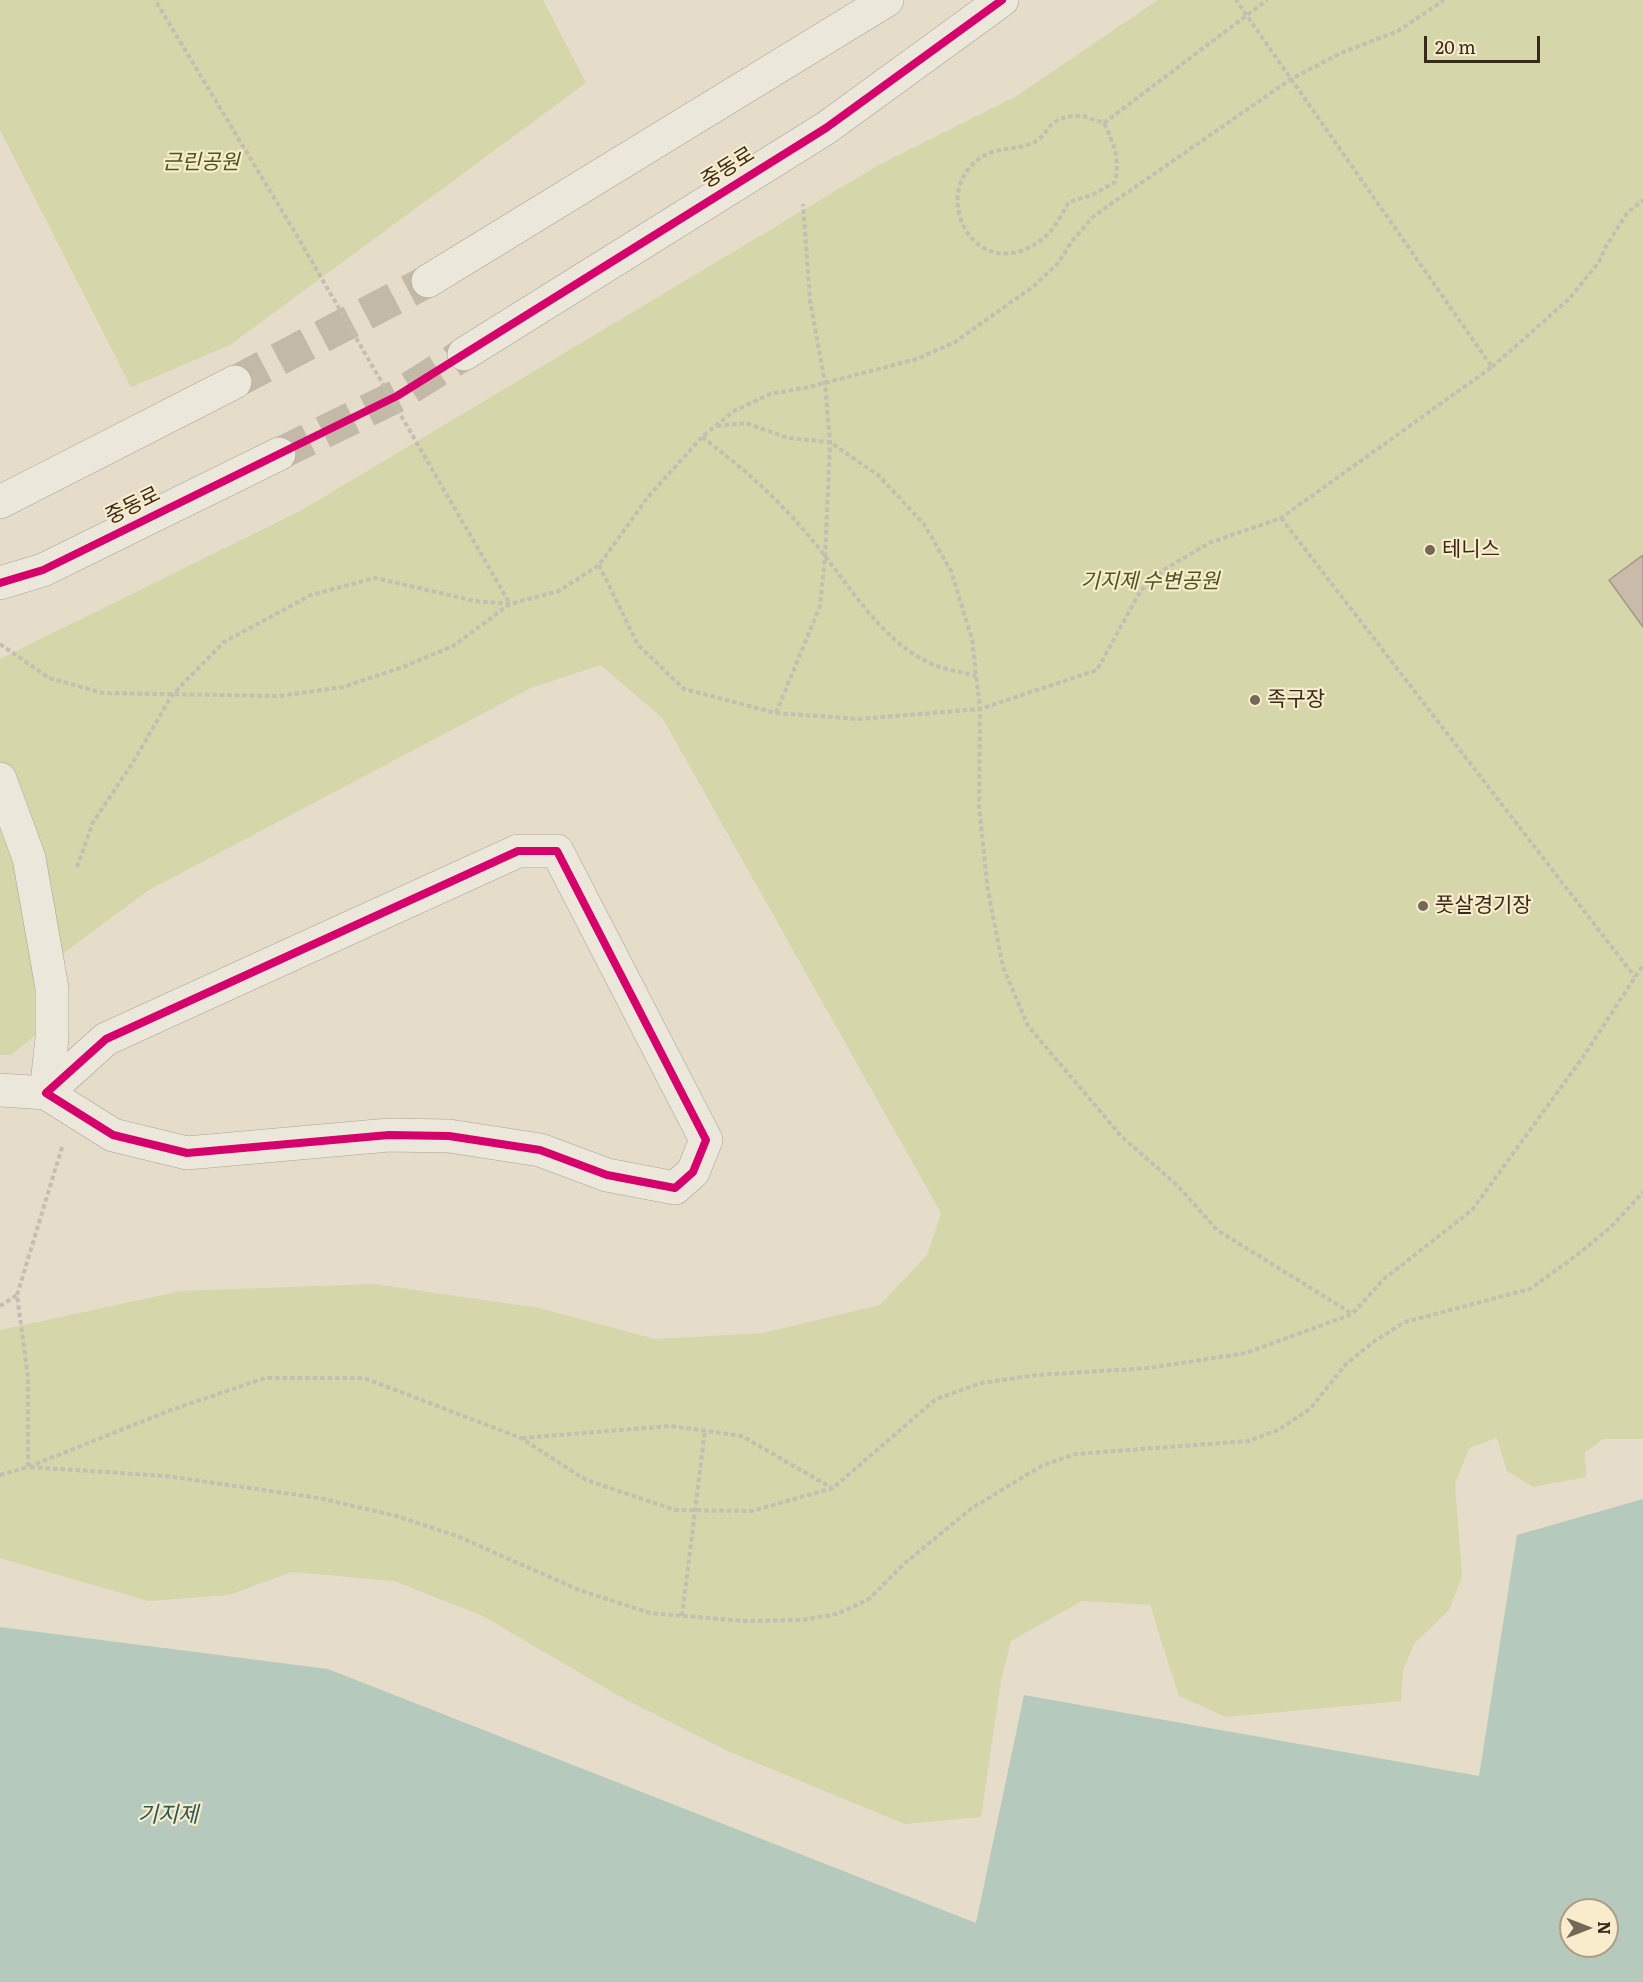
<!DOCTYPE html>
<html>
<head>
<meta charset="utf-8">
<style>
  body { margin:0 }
  #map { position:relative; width:1643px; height:1982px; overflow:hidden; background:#e5ddc9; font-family:Literata,serif }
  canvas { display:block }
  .north { position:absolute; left:1559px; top:1898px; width:60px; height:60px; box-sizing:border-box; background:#f9eccc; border:2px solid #ac9e85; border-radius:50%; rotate:90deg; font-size:16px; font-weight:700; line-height:24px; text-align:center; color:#38291a }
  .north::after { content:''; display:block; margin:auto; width:21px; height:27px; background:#756857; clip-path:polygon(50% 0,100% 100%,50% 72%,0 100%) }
  .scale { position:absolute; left:1424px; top:36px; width:116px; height:27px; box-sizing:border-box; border:3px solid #38291a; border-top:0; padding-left:8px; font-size:18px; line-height:21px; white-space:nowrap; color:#38291a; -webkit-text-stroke:4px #f9eccc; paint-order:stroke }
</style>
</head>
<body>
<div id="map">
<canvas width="1643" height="1982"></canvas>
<div class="north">N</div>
<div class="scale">20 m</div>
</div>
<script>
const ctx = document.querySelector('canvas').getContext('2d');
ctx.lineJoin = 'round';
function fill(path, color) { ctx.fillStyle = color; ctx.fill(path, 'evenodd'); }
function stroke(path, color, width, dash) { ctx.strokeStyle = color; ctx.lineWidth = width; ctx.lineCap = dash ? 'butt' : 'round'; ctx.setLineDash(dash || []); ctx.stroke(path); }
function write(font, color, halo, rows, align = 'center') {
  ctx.font = font + ' Literata,"Noto Sans KR",serif'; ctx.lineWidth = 4.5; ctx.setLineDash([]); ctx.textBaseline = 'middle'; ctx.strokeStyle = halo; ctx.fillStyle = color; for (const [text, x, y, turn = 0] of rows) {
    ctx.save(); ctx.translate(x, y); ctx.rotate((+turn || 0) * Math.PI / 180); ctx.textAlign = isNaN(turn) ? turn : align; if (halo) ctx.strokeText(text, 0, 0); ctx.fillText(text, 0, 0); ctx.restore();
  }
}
const green = new Path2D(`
  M 0,0 L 543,0 L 586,83 L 230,345 L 131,387 L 0,130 Z
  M 1158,0 L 1643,0 L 1643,1439 L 1604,1439 L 1585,1452 L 1586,1477 L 1533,1487 L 1507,1471 L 1497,1438 L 1469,1448 L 1455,1484 L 1462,1577 L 1449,1610 L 1414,1644 L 1403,1670 L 1401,1701 L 1226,1717 L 1179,1696 L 1150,1605 L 1082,1601 L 1011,1641 L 1001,1681 L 981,1817 L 905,1824 L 730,1752 L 619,1696 L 483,1616 L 394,1581 L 292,1572 L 229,1595 L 148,1601 L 0,1558 L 0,1330 L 181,1291 L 374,1284 L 539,1308 L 655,1339 L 763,1333 L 880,1305 L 927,1255 L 941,1213 L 663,719 L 601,665 L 531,688 L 149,890 L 39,971 L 38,1033 L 11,1055 L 0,1055 L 0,659 L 302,510 L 877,166 L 1015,97 Z`);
const water = new Path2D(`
  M 1643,1499 L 1643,1982 L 0,1982 L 0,1627 L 328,1669 L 976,1923 L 1024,1695 L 1479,1776 L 1517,1535 ZM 1571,1910 L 1607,1910 L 1607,1946 L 1571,1946 Z`);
const building = new Path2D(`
  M 1643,555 L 1643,627 L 1609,580 Z`);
const streetTunnel = new Path2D(`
  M 235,382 L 428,281
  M 279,454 L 397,396 L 464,354`);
const path = new Path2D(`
  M 1083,116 L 1104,123 C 1114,144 1120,159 1115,182 L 1092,195 L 1069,202 C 1062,213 1056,227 1046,236 C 976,296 920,186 989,153 C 1002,148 1017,149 1030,144 C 1052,137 1043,114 1083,116 Z
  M 1104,123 L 1267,0
  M 1492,367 L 1569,299 L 1599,262 L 1605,248 L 1627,213 L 1643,200
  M 717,426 L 746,423 L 788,438 L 830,442 L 878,475 L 924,524 L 951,571 L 972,639 L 980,709 L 979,807 L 988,891 L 1003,967 L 1028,1026 L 1121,1136 L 1178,1186 L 1217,1230 L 1351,1313
  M 702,437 C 743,468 776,497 809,536 C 846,579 878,640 932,664 C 946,670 962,672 976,676
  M 1281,518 L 1635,977
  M 599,565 L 638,645 L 684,689 L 776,713 L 859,719 L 980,709 L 1097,670 L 1141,590 L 1165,569 L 1209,543 L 1281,518 L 1492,367 L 1236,0
  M 0,644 L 49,678 L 103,693 L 279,696 L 343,687 L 403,667 L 453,646 L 510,604 L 296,234 L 155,0
  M 776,713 L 820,606 L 825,557 L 830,442 L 825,383 L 810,300 L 803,204
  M 77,867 L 93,822 L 132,764 L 172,695 L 224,642 L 311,595 L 375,578 L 475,601 L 510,604 L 559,591 L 599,565 L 648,497 L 702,437 L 734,411 L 770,394 L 809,387 L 917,359 L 955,342 L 1034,286 L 1058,263 L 1072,241 L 1093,217 L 1105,208 L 1291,79 L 1341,53 L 1398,31 L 1444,0
  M 62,1147 L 17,1295 L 28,1377 L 28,1467 L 166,1476 L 319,1498 L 396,1516 L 457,1536 L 579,1590 L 650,1613 L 744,1621 L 802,1620 L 837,1614 L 869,1599 L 905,1563 L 972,1508 L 1043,1465 L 1076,1454 L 1248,1441 L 1278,1430 L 1310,1409 L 1346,1364 L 1376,1340 L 1405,1322 L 1530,1289 L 1577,1255 L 1611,1227 L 1643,1192
  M 0,1306 L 17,1295
  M 522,1438 L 671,1426 L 742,1436 L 832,1488
  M 0,1475 L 28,1467 L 171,1410 L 265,1378 L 364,1378 L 521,1438 L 586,1480 L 675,1510 L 752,1511 L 833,1488 L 936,1399 L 981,1383 L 1037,1375 L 1149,1368 L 1246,1353 L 1352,1314 L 1384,1279 L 1472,1210 L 1583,1057 L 1643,965
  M 682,1616 L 705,1430`);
const street = new Path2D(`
  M 428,281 L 887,0
  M 464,354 L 826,128 L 1002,0
  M 0,502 L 235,382
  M 0,583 L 43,570 L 279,454
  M 0,779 L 29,858 L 52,988 L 52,1038 L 46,1093 L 0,1090
  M 518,851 L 557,851 L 706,1140 L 693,1172 L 675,1188 L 607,1175 L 540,1150 L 449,1136 L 389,1135 L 187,1153 L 113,1135 L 46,1093 L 106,1039 Z`);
const cycleway = new Path2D(`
  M 0,583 L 43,570 L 397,396 L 826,128 L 1002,0
  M 518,851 L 557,851 L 706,1140 L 693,1172 L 675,1188 L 607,1175 L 540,1150 L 449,1136 L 389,1135 L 187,1153 L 113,1135 L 46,1093 L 106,1039 Z`);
const markers = [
  [1430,550,6,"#756857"],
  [1255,700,6,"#756857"],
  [1423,906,6,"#756857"]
];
const parkNames = [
  ["근린공원",201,163],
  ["기지제 수변공원",1150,582]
];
const streetNames = [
  ["중동로",728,168,-32],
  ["중동로",133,506,-26]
];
const poiNames = [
  ["테니스",1442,550],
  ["족구장",1267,700],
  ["풋살경기장",1435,906]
];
const waterNames = [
  ["기지제",168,1816]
];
fill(green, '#d5d6a9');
fill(water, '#b5cabd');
fill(building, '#cabaa9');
stroke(building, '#a59888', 1.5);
stroke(streetTunnel, '#c2b9a6', 33, [33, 16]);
stroke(street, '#aaa193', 34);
stroke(path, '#c5beb2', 4, [4.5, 3]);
stroke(street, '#ece7db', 33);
stroke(cycleway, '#d6006c', 8);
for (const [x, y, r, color] of markers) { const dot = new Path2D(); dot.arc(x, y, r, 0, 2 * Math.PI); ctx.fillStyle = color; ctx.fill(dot); stroke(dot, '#f9eccc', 2); }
write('italic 21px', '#48571f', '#f9eccc', parkNames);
write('21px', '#38291a', '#f9eccc', streetNames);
write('21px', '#38291a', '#f9eccc', poiNames, 'left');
write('italic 22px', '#285a57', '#f9eccc', waterNames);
</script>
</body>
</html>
